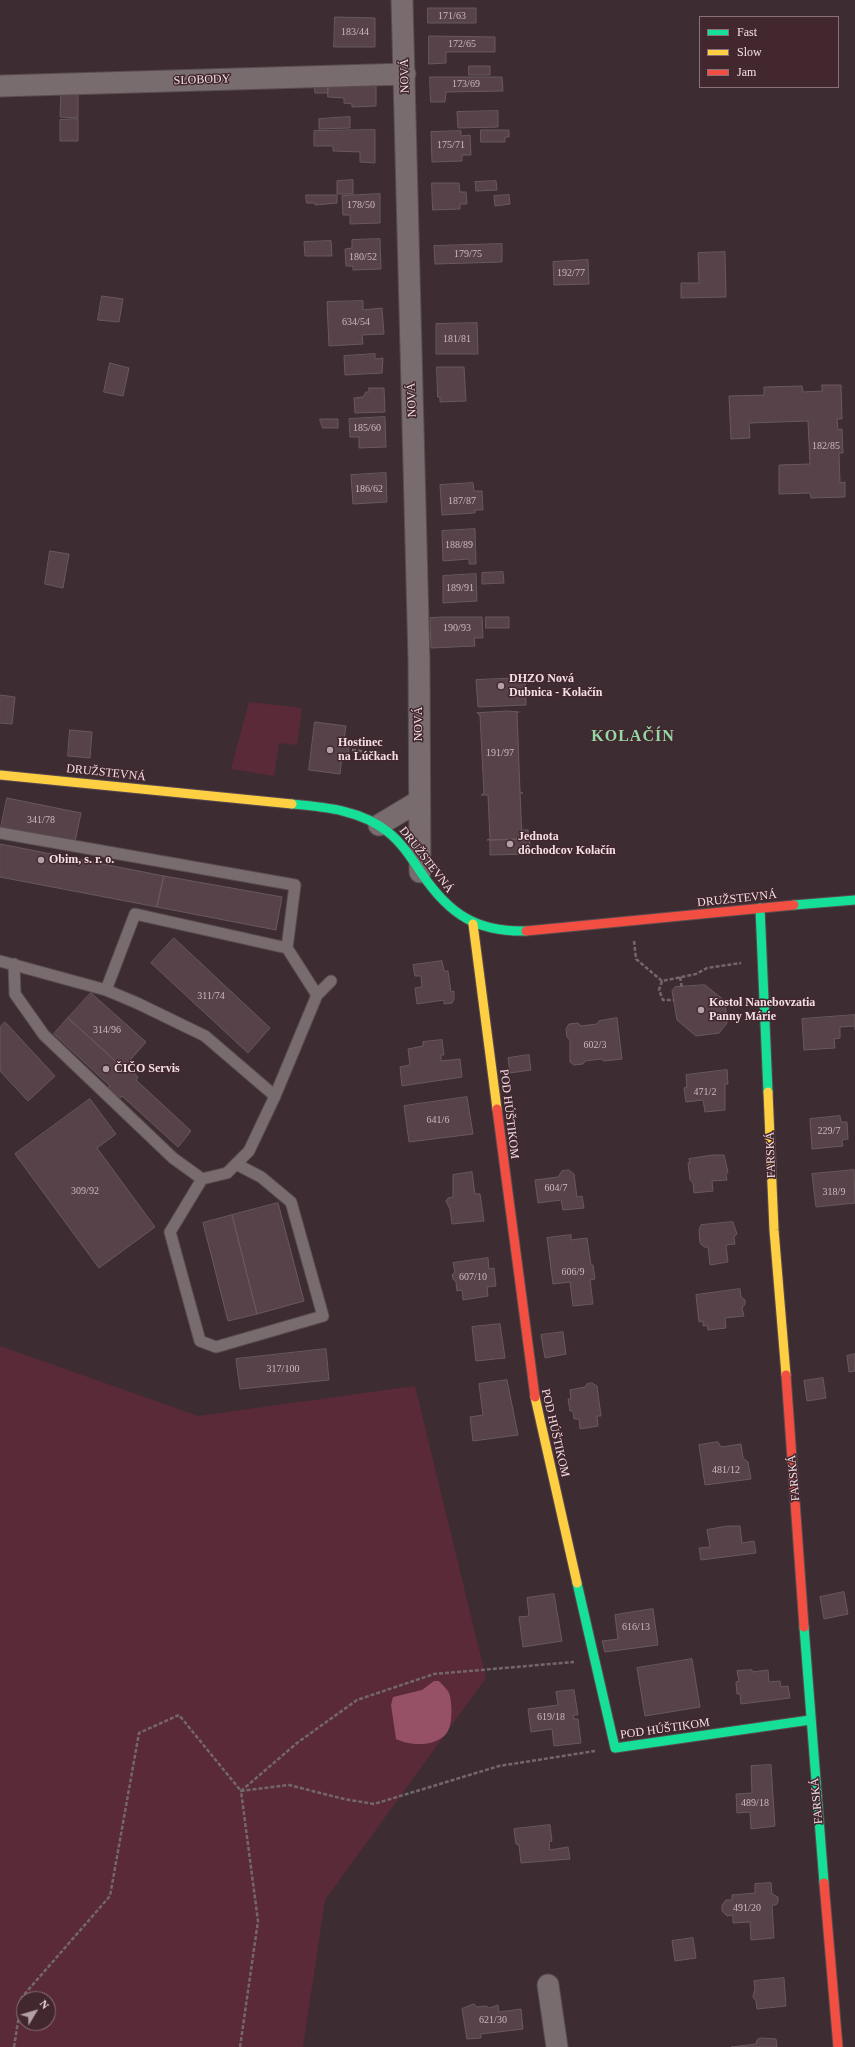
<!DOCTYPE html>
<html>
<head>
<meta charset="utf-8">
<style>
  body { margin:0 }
  #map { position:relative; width:855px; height:2047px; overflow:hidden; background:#3d2d32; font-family:"Times New Roman",serif }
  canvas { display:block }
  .legend { position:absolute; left:699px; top:16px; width:140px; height:72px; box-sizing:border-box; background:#43272f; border:1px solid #897177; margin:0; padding:5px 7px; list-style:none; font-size:12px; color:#f3e0e4 }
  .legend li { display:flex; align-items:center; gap:8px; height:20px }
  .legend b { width:20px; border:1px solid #897177 }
  .north { position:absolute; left:16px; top:1991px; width:40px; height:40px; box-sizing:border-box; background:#43272f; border:1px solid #897177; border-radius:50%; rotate:52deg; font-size:11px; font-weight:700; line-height:16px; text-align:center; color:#f3e0e4 }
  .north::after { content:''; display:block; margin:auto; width:14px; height:18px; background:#b3a1a6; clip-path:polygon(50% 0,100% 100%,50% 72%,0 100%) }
</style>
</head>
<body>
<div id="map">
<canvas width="855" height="2047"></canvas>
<ul class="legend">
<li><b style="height:5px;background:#16e098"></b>Fast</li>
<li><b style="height:5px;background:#ffcf43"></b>Slow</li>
<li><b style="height:5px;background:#f24e42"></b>Jam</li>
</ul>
<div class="north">N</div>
</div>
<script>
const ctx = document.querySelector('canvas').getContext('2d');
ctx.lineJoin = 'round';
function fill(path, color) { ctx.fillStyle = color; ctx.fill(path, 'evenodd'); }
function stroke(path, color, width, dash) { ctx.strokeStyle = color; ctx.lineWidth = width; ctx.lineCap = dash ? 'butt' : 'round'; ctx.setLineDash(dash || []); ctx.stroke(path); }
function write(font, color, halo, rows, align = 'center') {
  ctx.font = font + ' "Times New Roman",serif'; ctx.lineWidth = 3; ctx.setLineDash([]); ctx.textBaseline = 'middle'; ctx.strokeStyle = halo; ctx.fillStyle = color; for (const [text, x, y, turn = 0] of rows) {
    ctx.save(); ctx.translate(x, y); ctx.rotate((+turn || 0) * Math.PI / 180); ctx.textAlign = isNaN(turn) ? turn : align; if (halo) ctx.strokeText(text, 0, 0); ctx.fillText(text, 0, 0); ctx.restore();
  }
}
const green = new Path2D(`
  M 249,702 L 302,708 L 297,745 L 279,743 L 274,776 L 231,769 Z
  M 0,1346 L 198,1416 L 415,1386 L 486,1678 L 325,1900 L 303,2047 L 0,2047 ZM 24,1999 L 48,1999 L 48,2023 L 24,2023 Z`);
const water = new Path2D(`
  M 434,1681 L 439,1681 C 443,1686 449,1690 450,1696 C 452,1705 453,1726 446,1734 C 435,1747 410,1746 396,1739 L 391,1705 L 393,1697 L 422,1690 Z`);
const building = new Path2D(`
  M 428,8 L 476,8 L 476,23 L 428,23 Z
  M 335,17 L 375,18 L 375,47 L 334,47 Z
  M 429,36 L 495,37 L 495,52 L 446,52 L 446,63 L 429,64 Z
  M 469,66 L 490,66 L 490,75 L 469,75 Z
  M 430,77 L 502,77 L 503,91 L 446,92 L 445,102 L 431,102 Z
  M 328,82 L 376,84 L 376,106 L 352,107 L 352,104 L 344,103 L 344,98 L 328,97 Z
  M 328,82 L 328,93 L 315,93 L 314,83 Z
  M 78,91 L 78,118 L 60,117 L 61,92 Z
  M 498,111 L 498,127 L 458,128 L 457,112 Z
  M 350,117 L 350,128 L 319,129 L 319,119 Z
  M 78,119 L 78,141 L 60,141 L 60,120 Z
  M 375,130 L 375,163 L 360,162 L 360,152 L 333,151 L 333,146 L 314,146 L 314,131 Z
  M 481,130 L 509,130 L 509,137 L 505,137 L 505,142 L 481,142 Z
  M 461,131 L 461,136 L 470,135 L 471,155 L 462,155 L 462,161 L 432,162 L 431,132 Z
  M 353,180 L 353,194 L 337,194 L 337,181 Z
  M 496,181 L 497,190 L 476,191 L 475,182 Z
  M 432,183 L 459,183 L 460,192 L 466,192 L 467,204 L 460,204 L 460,209 L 433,210 Z
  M 380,194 L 380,223 L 350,224 L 350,215 L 343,215 L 342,196 Z
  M 306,195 L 337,195 L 337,203 L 315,205 L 315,203 L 307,203 Z
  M 509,195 L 510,204 L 495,206 L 494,196 Z
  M 380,239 L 381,269 L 353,270 L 353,266 L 346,266 L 345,249 L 352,248 L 352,240 Z
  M 331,241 L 332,256 L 305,256 L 304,242 Z
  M 502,244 L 502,262 L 435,264 L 434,246 Z
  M 725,252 L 726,297 L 681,298 L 681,283 L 699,283 L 698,253 Z
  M 588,260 L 589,284 L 554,285 L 553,262 Z
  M 102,296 L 123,299 L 119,322 L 98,320 Z
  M 363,301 L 363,310 L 382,308 L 384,334 L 362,335 L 363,344 L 329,346 L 327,302 Z
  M 477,323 L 478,354 L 436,354 L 436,324 Z
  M 375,354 L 375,359 L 383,358 L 382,373 L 345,375 L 344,356 Z
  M 110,363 L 129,368 L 123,396 L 104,392 Z
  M 437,367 L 464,367 L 466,401 L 440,402 L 440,397 L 438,397 Z
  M 822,385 L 841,385 L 842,419 L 837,419 L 838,430 L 842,429 L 843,453 L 839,453 L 840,483 L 845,482 L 845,497 L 811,498 L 810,493 L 779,494 L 779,465 L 810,464 L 808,421 L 749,423 L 750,438 L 731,439 L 729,396 L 764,395 L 764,387 L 802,386 L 803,392 L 822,391 Z
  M 369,388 L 384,388 L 385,412 L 355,413 L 354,398 L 363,397 L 366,392 L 369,392 Z
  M 385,417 L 386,447 L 359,448 L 359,437 L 350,437 L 349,419 Z
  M 320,419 L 338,419 L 338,428 L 323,428 Z
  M 386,473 L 387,502 L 353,504 L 351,475 Z
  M 473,483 L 474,491 L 482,491 L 483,510 L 475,510 L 475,513 L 442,515 L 440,485 Z
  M 475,529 L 476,564 L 469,564 L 469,559 L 443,561 L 442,531 Z
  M 50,551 L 69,554 L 63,588 L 45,584 Z
  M 503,572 L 504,583 L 482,584 L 482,573 Z
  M 476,574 L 477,601 L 443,603 L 443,576 Z
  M 444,617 L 482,617 L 483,638 L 474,638 L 475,646 L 431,648 L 430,618 Z
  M 486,617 L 509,617 L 509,628 L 486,628 Z
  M 525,678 L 526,705 L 478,707 L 476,680 Z
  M 0,695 L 15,697 L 12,724 L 0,723 Z
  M 508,711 L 519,712 L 517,713 L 520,792 L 523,793 L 520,793 L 522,837 L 525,839 L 487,840 L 490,839 L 488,795 L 481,795 L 484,793 L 480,715 L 477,713 Z
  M 315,722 L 346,726 L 343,746 L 349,746 L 348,755 L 342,754 L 340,774 L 309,770 Z
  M 70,730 L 92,732 L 90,758 L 68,756 Z
  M 7,798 L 81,813 L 75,842 L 1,828 Z
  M 521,830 L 528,830 L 531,854 L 490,855 L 490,840 L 525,839 L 522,837 Z
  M 0,844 L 164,876 L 157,907 L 0,877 Z
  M 164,876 L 282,897 L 276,930 L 157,907 Z
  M 174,938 L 270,1028 L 248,1053 L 151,963 Z
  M 442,961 L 444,971 L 448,971 L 451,992 L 454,991 L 454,999 L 452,1003 L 444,1004 L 444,1000 L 417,1004 L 415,988 L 422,987 L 421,976 L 415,976 L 413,965 Z
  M 705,985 L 725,1001 L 727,1023 L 719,1033 L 696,1036 L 677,1020 L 672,991 L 675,987 Z
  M 91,993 L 146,1042 L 123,1068 L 68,1018 Z
  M 855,1015 L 855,1030 L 855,1026 L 840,1027 L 840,1038 L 834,1039 L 835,1048 L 804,1050 L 802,1019 Z
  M 68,1018 L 123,1068 L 127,1066 L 138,1077 L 136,1080 L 191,1131 L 178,1147 L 122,1096 L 119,1099 L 107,1089 L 110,1086 L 54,1034 Z
  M 617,1018 L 622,1059 L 604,1061 L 601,1059 L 585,1061 L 583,1064 L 574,1065 L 570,1062 L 570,1040 L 567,1037 L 566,1029 L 569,1024 L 578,1023 L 581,1026 L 597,1024 L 599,1021 Z
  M 5,1022 L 55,1076 L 28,1101 L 0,1071 L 0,1027 Z
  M 442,1040 L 444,1055 L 441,1055 L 441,1061 L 460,1059 L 462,1077 L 402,1086 L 400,1067 L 410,1065 L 408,1049 L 423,1046 L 423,1042 Z
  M 529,1055 L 531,1070 L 510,1073 L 508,1058 Z
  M 727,1070 L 728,1084 L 725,1084 L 725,1110 L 705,1112 L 703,1100 L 686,1102 L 684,1088 L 687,1087 L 686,1075 Z
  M 467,1097 L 473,1134 L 409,1142 L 404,1106 Z
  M 90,1099 L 116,1134 L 97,1148 L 155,1227 L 99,1268 L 15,1154 Z
  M 840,1116 L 841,1122 L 847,1122 L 848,1139 L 842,1140 L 843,1146 L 812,1149 L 810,1119 Z
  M 713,1155 L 724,1155 L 728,1172 L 726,1174 L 727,1180 L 712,1181 L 713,1191 L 694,1193 L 693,1183 L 690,1180 L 688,1163 L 690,1163 L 689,1159 Z
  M 569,1170 L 574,1174 L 577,1197 L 582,1196 L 584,1208 L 563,1210 L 561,1200 L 538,1203 L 535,1180 L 558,1177 L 562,1171 Z
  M 854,1170 L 855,1203 L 816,1207 L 812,1174 Z
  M 472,1172 L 475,1194 L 480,1194 L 484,1221 L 452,1224 L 450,1209 L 446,1201 L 448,1198 L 453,1197 L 453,1175 Z
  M 278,1203 L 304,1301 L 257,1314 L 232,1215 Z
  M 232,1215 L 257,1314 L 228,1321 L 203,1223 Z
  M 733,1222 L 737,1234 L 734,1237 L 735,1244 L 726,1245 L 728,1262 L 710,1265 L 708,1247 L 704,1247 L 700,1243 L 699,1230 L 701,1225 Z
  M 571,1235 L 571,1240 L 587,1238 L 591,1265 L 593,1265 L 595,1279 L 590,1280 L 593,1304 L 573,1306 L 570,1282 L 553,1284 L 547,1238 Z
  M 488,1258 L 489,1269 L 494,1268 L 496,1286 L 487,1287 L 488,1296 L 463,1300 L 462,1290 L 457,1291 L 456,1282 L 453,1279 L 452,1275 L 455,1272 L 453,1263 Z
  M 740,1289 L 741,1297 L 745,1300 L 745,1304 L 742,1308 L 744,1316 L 725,1318 L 726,1328 L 708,1330 L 707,1325 L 703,1326 L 703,1321 L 699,1322 L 696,1295 Z
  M 500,1324 L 505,1358 L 476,1361 L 472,1327 Z
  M 563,1332 L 566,1354 L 545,1358 L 541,1335 Z
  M 326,1349 L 329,1380 L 240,1389 L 236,1359 Z
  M 855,1354 L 855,1371 L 849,1372 L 847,1356 Z
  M 823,1378 L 826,1398 L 807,1401 L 804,1381 Z
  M 507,1380 L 518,1435 L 473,1441 L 470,1417 L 483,1415 L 479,1384 Z
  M 592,1383 L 597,1386 L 601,1416 L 597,1416 L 598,1426 L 580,1429 L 579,1419 L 574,1419 L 573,1411 L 570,1411 L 568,1399 L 571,1399 L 570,1390 L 585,1387 L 587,1384 Z
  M 718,1442 L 721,1447 L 741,1444 L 743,1458 L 748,1462 L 751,1479 L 705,1485 L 699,1445 Z
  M 728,1526 L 740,1526 L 742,1543 L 754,1541 L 756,1553 L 701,1560 L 699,1548 L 710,1547 L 707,1530 Z
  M 844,1592 L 848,1614 L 824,1619 L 820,1597 Z
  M 554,1594 L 562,1641 L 523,1647 L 519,1617 L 529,1616 L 527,1598 Z
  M 653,1609 L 658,1645 L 605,1652 L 602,1641 L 618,1639 L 615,1615 Z
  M 692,1659 L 700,1707 L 645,1716 L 637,1668 Z
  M 752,1670 L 752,1672 L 768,1670 L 769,1682 L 780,1681 L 781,1687 L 788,1686 L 790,1698 L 741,1704 L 740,1694 L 737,1694 L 736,1682 L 739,1681 L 737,1671 Z
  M 574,1690 L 578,1715 L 573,1715 L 574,1719 L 578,1719 L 581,1743 L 554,1746 L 552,1729 L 531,1732 L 528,1709 L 558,1705 L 556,1692 Z
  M 771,1765 L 775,1826 L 751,1829 L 750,1812 L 737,1813 L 736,1794 L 752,1793 L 751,1766 Z
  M 550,1825 L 552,1841 L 549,1842 L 550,1850 L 568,1847 L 570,1859 L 521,1863 L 519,1845 L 516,1844 L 514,1829 Z
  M 771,1883 L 772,1894 L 778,1897 L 778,1902 L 776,1905 L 772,1905 L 774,1938 L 751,1940 L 750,1922 L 733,1923 L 733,1915 L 727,1916 L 722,1911 L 722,1905 L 726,1900 L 732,1900 L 732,1895 L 755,1893 L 755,1884 Z
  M 693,1938 L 696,1958 L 675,1961 L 672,1941 Z
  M 784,1978 L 786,2006 L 757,2009 L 756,2001 L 753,1997 L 755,1988 L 754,1981 Z
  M 474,2004 L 477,2007 L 486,2006 L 489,2008 L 498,2005 L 499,2012 L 521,2009 L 523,2029 L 481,2034 L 481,2038 L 467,2039 L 462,2009 Z
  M 761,2038 L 776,2039 L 777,2047 L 731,2047 L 756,2044 L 757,2040 Z`);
const path = new Path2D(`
  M 352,750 L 399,756
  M 634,941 L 636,959 L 662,981 L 696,974 L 707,968 L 741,963
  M 680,977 L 682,988
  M 662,981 L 659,990 L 663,1000 L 674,1000
  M 14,2047 L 22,1997 L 110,1896 L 139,1733 L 179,1715 L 241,1791 L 297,1743 L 357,1700 L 434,1674 L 574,1662
  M 240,2047 L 258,1921 L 241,1791 L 289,1785 L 344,1799 L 374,1804 L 499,1766 L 595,1751`);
const lane = new Path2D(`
  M 0,833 L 295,885 L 287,948
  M 0,961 L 106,990 L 137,1003 L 205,1036 L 275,1096
  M 14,964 L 15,994 L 44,1035 L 173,1158 L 202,1179 L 227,1173 L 249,1151 L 275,1096 L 317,995 L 331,981
  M 106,990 L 135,914 L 287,948 L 317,995
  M 202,1179 L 170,1232 L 200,1341 L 216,1347 L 323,1316 L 291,1202 L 261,1177 L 236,1164`);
const street = new Path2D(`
  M 402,0 L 419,660 L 420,872
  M 0,86 L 405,74
  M 379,825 L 419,801
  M 548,1985 L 557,2047`);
const fast = new Path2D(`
  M 292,804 C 325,807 361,810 388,832 C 402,843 412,859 422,874 C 450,915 477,932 526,931
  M 794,905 L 855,900
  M 760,908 L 768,1092
  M 577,1583 L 615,1748 L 810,1720
  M 804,1627 L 824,1883`);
const slow = new Path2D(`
  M 0,775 L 292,804
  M 473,924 L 497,1109
  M 768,1092 L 774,1230 L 786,1375
  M 535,1397 L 577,1583`);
const jam = new Path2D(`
  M 526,931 L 794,905
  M 497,1109 L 535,1397
  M 786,1375 L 804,1627
  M 824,1883 L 838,2047`);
const markers = [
  [501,686,4,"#b3a1a6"],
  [330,750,4,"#b3a1a6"],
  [510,844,4,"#b3a1a6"],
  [41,860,4,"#b3a1a6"],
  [701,1010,4,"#b3a1a6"],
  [106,1069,4,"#b3a1a6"]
];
const numberNames = [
  ["171/63",452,16],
  ["183/44",355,32],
  ["172/65",462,44],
  ["173/69",466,84],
  ["175/71",451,145],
  ["178/50",361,205],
  ["179/75",468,254],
  ["180/52",363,257],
  ["192/77",571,273],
  ["634/54",356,322],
  ["181/81",457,339],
  ["185/60",367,428],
  ["182/85",826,446],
  ["186/62",369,489],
  ["187/87",462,501],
  ["188/89",459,545],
  ["189/91",460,588],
  ["190/93",457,628],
  ["191/97",500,753],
  ["341/78",41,820],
  ["311/74",211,996],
  ["314/96",107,1030],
  ["602/3",595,1045],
  ["471/2",705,1092],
  ["641/6",438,1120],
  ["229/7",829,1131],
  ["604/7",556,1188],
  ["309/92",85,1191],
  ["318/9",834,1192],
  ["606/9",573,1272],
  ["607/10",473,1277],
  ["317/100",283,1369],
  ["481/12",726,1470],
  ["616/13",636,1627],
  ["619/18",551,1717],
  ["489/18",755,1803],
  ["491/20",747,1908],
  ["621/30",493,2020]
];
const streetNames = [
  ["NOVÁ",405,76,-91],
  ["SLOBODY",202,80,-2],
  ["NOVÁ",412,400,-92],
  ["NOVÁ",419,724,-90],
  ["DRUŽSTEVNÁ",106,773,6],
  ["DRUŽSTEVNÁ",426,860,52],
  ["DRUŽSTEVNÁ",737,899,-6],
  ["POD HÚŠTIKOM",509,1114,83],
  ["FARSKÁ",771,1155,-92],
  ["POD HÚŠTIKOM",555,1433,77],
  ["FARSKÁ",794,1478,-95],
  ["POD HÚŠTIKOM",665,1729,-8],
  ["FARSKÁ",817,1801,-95]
];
const poiNames = [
  ["DHZO Nová",509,679],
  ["Dubnica - Kolačín",509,693],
  ["Hostinec",338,743],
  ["na Lúčkach",338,757],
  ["Jednota",518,837],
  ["dôchodcov Kolačín",518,851],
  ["Obim, s. r. o.",49,860],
  ["Kostol Nanebovzatia",709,1003],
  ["Panny Márie",709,1017],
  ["ČIČO Servis",114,1069]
];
const districtNames = [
  ["KOLAČÍN",633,737]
];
fill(green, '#5a2a39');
fill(water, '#975167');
fill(building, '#584249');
stroke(building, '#67595d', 1);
stroke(lane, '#594b4f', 13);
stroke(street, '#594b4f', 23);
stroke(fast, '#594b4f', 11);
stroke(slow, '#594b4f', 11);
stroke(jam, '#594b4f', 11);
stroke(path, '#73676a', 2.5, [4, 2]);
stroke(lane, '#786c6f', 11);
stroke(street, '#786c6f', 21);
stroke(fast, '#16e098', 9);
stroke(slow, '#ffcf43', 9);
stroke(jam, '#f24e42', 9);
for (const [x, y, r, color] of markers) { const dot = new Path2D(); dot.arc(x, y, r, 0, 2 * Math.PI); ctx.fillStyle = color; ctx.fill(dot); stroke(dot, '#43272f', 1.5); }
write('10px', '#ccb8bd', null, numberNames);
write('12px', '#f3e0e4', '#43272f', streetNames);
write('bold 12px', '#f3e0e4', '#43272f', poiNames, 'left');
ctx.letterSpacing = '1px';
write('bold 16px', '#93d7a3', '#43272f', districtNames);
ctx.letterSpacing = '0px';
</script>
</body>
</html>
